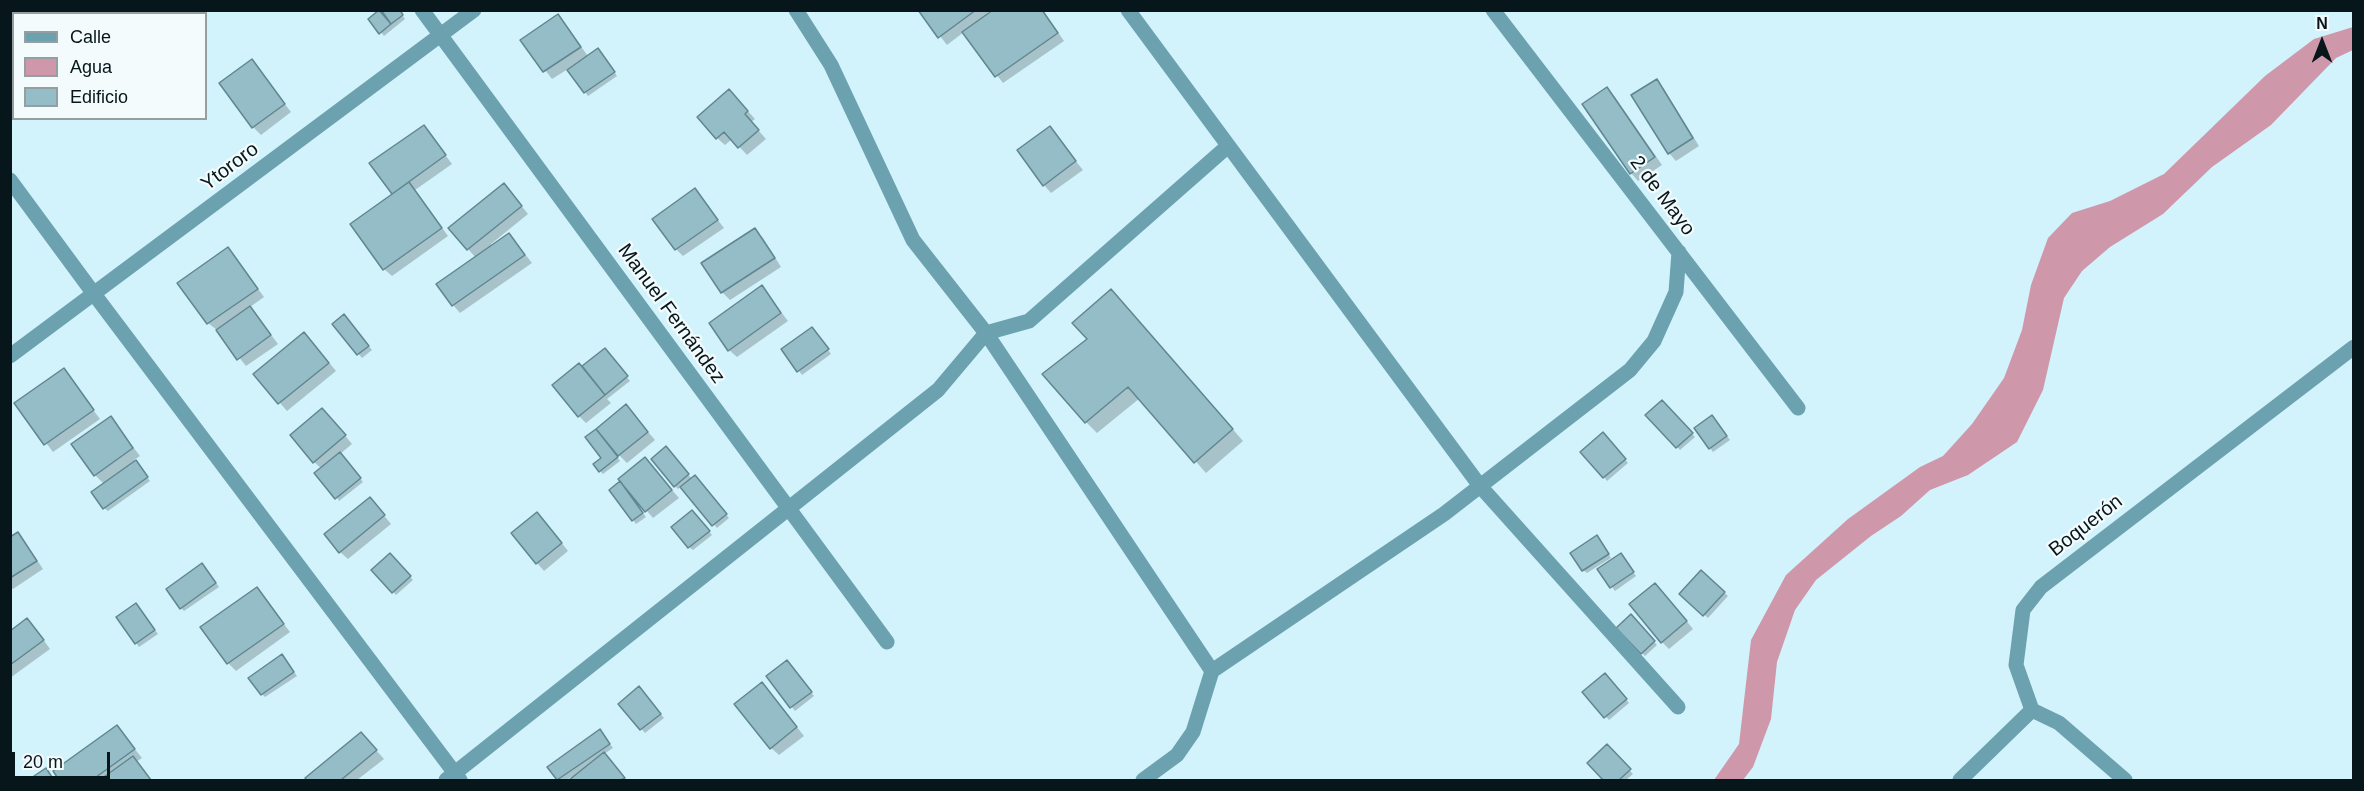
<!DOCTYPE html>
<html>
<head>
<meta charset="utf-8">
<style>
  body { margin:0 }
  #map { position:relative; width:2364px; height:791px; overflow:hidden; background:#d2f3fc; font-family:Arial,sans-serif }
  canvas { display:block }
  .frame { position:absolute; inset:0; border:12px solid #07161a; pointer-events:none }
  .legend { position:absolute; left:12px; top:12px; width:195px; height:108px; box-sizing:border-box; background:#f3fbfd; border:2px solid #959fa2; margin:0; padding:8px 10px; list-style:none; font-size:18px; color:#07161a }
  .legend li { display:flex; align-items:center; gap:12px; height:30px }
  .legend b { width:30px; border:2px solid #959fa2 }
  .north { position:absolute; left:2292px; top:12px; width:60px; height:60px; -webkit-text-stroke:4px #f3fbfd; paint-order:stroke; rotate:0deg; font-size:16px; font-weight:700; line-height:24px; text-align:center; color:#07161a }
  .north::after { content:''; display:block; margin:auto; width:21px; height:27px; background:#07161a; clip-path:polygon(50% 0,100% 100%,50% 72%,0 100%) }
  .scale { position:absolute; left:12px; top:752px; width:98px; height:27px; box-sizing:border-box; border:3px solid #07161a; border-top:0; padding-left:8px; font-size:18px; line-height:21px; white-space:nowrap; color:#07161a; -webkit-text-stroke:4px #f3fbfd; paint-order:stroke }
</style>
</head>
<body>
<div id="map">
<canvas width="2364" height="791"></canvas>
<div class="frame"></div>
<ul class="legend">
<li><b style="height:8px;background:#6ca1af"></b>Calle</li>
<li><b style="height:16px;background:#cf97aa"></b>Agua</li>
<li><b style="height:16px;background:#95bdc8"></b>Edificio</li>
</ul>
<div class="north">N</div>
<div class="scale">20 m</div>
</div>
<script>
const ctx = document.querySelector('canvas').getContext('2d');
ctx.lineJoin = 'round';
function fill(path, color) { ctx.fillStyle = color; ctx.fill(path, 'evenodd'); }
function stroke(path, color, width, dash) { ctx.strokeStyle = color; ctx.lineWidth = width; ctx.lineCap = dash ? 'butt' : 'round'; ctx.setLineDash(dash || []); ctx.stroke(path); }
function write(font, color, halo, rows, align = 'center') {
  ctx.font = font + ' Arial,sans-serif'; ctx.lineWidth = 4.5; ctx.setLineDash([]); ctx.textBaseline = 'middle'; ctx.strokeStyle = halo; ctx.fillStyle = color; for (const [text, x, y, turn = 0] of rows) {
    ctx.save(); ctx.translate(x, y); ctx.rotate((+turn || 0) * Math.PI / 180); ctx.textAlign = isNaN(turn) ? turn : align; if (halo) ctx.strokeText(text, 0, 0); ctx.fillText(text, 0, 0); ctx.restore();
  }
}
const water = new Path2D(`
  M 2353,27 L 2353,50 L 2336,58 L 2271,125 L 2212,167 L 2163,214 L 2110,247 L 2082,271 L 2064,298 L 2043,390 L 2017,442 L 1968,475 L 1930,490 L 1901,516 L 1871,536 L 1816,580 L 1795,610 L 1777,662 L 1771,719 L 1753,767 L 1743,780 L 1714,780 L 1739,744 L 1751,640 L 1786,575 L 1848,519 L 1920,467 L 1943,456 L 1972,424 L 2004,378 L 2022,330 L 2031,285 L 2048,238 L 2072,213 L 2110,201 L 2164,174 L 2265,76 L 2314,39 Z`);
const shadow = new Path2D(`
  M 381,10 L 399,10 L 405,19 L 384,36 L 370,19 Z
  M 920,10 L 987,10 L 990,15 L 996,10 L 1043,10 L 1064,41 L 1003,83 L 964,32 L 947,45 Z
  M 558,16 L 588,56 L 601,53 L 617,76 L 588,96 L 568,69 L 552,79 L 522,40 Z
  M 14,30 L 14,100 L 10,96 L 10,32 Z
  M 252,61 L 291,112 L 261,135 L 253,127 Z
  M 1656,81 L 1664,89 L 1699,146 L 1676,161 L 1669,153 Z
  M 1607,89 L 1615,97 L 1662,165 L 1638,181 L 1631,173 Z
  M 737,99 L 755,119 L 751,122 L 766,139 L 747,155 L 732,139 L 725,145 L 717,138 Z
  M 424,127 L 452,164 L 415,190 L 448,236 L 392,276 L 384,269 L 394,195 L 372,163 Z
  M 1049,128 L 1083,170 L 1051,193 L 1044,185 Z
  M 695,190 L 724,228 L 683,256 L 676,249 Z
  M 511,193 L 528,214 L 491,244 L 492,246 L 509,234 L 532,263 L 460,313 L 453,305 L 476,258 L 468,249 Z
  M 755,230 L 763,238 L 781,267 L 730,300 L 722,292 Z
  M 228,248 L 264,297 L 250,307 L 278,344 L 246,366 L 217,330 L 208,323 L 179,283 Z
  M 762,287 L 788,321 L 737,357 L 729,350 Z
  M 1122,302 L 1243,441 L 1206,473 L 1140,398 L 1097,433 L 1086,422 L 1089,339 Z
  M 347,320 L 372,350 L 362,358 L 334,324 Z
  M 816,332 L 831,354 L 802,375 L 783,349 Z
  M 312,342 L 336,371 L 287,411 L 255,374 Z
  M 605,350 L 630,381 L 607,399 L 611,403 L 586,423 L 579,416 L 582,368 Z
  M 63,370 L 100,419 L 53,452 L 16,403 Z
  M 1662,402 L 1695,437 L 1680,450 L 1647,415 Z
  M 626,406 L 655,440 L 627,463 L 616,452 L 615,454 L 620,461 L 603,474 L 600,471 L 603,458 L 587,438 Z
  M 330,417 L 352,444 L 340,454 L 363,482 L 339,501 L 322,469 L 314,462 Z
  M 111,418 L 140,456 L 134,460 L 150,481 L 108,511 L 104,508 L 104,484 L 95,475 Z
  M 1715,420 L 1730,440 L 1713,452 L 1710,448 Z
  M 1606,438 L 1628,463 L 1607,481 L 1604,477 Z
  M 670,452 L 692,479 L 699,480 L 729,518 L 717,528 L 682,486 L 678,489 L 675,486 Z
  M 645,459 L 679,498 L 653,518 L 628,489 L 626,491 L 646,517 L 636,524 L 633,520 L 625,489 Z
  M 377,507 L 391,524 L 348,559 L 340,552 Z
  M 696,515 L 712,535 L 693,550 L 689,547 Z
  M 545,522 L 568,551 L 544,571 L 537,563 Z
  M 17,534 L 25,542 L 43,569 L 13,589 L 10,587 L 10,539 Z
  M 1600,541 L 1611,558 L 1587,573 L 1583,570 Z
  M 390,555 L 413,580 L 396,595 L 373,570 Z
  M 1624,559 L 1636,576 L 1615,591 L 1599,570 Z
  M 206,569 L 219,587 L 184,611 L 181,608 Z
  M 1701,572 L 1728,596 L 1708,618 L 1681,594 Z
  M 257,589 L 290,632 L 236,671 L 228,663 Z
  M 1663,592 L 1693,629 L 1669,649 L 1662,642 Z
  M 139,609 L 158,634 L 139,647 L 136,643 Z
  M 1631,616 L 1657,645 L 1645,656 L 1618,628 Z
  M 35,628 L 50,649 L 10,678 L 10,632 Z
  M 285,659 L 297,676 L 265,697 L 262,694 Z
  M 790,665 L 814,696 L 795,711 L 768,676 Z
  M 1608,678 L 1629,703 L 1609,720 L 1584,692 Z
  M 643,692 L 664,718 L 645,733 L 620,704 Z
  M 769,692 L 804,736 L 779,755 L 771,748 Z
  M 117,727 L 142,758 L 136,762 L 151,780 L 61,780 L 55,772 Z
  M 603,735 L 613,748 L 604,754 L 626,780 L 571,780 L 571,777 L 567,780 L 559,780 L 549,767 Z
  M 368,741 L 384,759 L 357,780 L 309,780 L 307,778 Z
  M 1607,747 L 1633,774 L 1626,780 L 1605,780 L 1589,763 Z`);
const building = new Path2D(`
  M 130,10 L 164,10 L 167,14 L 133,14 Z
  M 379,10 L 391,24 L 379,34 L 368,19 Z
  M 381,10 L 400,10 L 403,15 L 391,24 Z
  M 918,10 L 976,10 L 938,38 Z
  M 993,10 L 1042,10 L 1058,33 L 995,77 L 962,32 Z
  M 558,14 L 581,47 L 543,72 L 520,40 Z
  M 14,28 L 14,83 L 10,86 L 10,31 Z
  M 598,48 L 615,72 L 584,93 L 567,70 Z
  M 252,59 L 285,104 L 252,128 L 219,83 Z
  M 1657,79 L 1693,138 L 1668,154 L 1631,95 Z
  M 1607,87 L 1655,157 L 1630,174 L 1582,104 Z
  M 729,89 L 748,111 L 745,114 L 759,130 L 738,148 L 724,132 L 716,139 L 697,117 Z
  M 424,125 L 446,155 L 392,194 L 369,163 Z
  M 1050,126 L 1076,161 L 1043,186 L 1017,150 Z
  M 409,182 L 442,228 L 383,270 L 350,224 Z
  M 504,183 L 522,206 L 467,250 L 448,228 Z
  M 695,188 L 718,220 L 675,250 L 652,219 Z
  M 755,228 L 775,258 L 721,293 L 701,263 Z
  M 509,233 L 525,255 L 452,306 L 436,284 Z
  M 228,247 L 258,289 L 207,324 L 177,283 Z
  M 762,285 L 781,313 L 728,351 L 709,323 Z
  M 1111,289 L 1233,429 L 1194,463 L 1128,387 L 1085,423 L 1042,374 L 1087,339 L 1072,323 Z
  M 250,306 L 271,335 L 237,360 L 216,330 Z
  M 344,314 L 369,346 L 357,355 L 332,324 Z
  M 812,327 L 829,349 L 797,372 L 781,349 Z
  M 304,332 L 329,363 L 278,404 L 253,374 Z
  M 605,348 L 628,376 L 605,395 L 582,366 Z
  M 579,363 L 605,395 L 578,417 L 552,385 Z
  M 64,368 L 94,410 L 44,445 L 14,403 Z
  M 1662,400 L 1693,433 L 1676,448 L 1645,415 Z
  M 626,404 L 648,432 L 618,456 L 596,429 Z
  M 322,408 L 346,435 L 313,463 L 290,435 Z
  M 1712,415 L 1727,436 L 1709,449 L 1694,428 Z
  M 111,416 L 133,448 L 94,476 L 71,444 Z
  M 596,429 L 618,457 L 599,472 L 593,464 L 601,458 L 585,437 Z
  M 1603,432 L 1626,459 L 1603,478 L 1580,452 Z
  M 666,446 L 689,474 L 674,487 L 651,459 Z
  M 340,452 L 361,478 L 335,499 L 314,473 Z
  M 645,457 L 672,490 L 645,512 L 618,479 Z
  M 136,460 L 148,477 L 103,509 L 91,492 Z
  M 695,475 L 727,514 L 712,526 L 680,487 Z
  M 620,481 L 643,513 L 632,521 L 609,490 Z
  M 370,497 L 385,515 L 339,553 L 324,534 Z
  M 692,510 L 710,531 L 688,548 L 671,527 Z
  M 537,512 L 562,543 L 536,564 L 511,533 Z
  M 18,532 L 37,561 L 10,578 L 10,537 Z
  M 1597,535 L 1609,554 L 1582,571 L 1570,553 Z
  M 390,553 L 411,576 L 392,593 L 371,570 Z
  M 1621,553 L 1634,572 L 1610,588 L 1597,569 Z
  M 202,563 L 216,583 L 180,609 L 166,589 Z
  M 1701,570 L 1725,592 L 1703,616 L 1679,594 Z
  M 1655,583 L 1687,621 L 1661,643 L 1629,604 Z
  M 257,587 L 284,624 L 227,664 L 200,627 Z
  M 136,603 L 155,630 L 135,644 L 116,617 Z
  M 1631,614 L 1655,641 L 1641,654 L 1616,628 Z
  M 27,618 L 44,640 L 10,665 L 10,631 Z
  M 282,654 L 294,672 L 261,695 L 248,678 Z
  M 787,660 L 812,692 L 790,708 L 766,676 Z
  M 1605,673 L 1627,699 L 1604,718 L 1582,692 Z
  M 762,682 L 797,727 L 770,749 L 734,704 Z
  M 639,686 L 661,714 L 640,730 L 618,704 Z
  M 117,725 L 135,749 L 92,780 L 59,780 L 53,771 Z
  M 600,729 L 610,744 L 557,780 L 547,767 Z
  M 361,732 L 377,750 L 341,780 L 307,780 L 305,778 Z
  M 1607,744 L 1631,769 L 1619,780 L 1603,780 L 1587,763 Z
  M 604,752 L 625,778 L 621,780 L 569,780 Z
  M 133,756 L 151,780 L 102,780 L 101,779 Z
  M 46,768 L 54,780 L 28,780 Z`);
const minor = new Path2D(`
  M 422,10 L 887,642
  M 796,10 L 831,65 L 913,240 L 986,333 L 1212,671
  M 1128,10 L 1480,486 L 1678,707
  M 1493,10 L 1798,408
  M 10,180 L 94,294 L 460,780
  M 10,356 L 474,10
  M 446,780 L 938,390 L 986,333 L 1029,321 L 1228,146
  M 1143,780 L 1177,755 L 1193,732 L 1212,671 L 1444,514 L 1630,370 L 1654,341 L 1676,292 L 1679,252
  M 1960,780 L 2032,710
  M 2125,780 L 2059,723 L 2032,710 L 2016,665 L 2023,610 L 2041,587 L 2354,347`);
const streetNames = [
  ["Ytororo",230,167,-37],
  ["2 de Mayo",1662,196,53],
  ["Manuel Fernández",671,314,54],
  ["Boquerón",2086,526,-38]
];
fill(water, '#cf97aa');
fill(shadow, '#0003');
fill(building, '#95bdc8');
stroke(building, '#608690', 1.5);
stroke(minor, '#6ca1af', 15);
write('20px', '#07161a', '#f3fbfd', streetNames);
</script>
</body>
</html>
